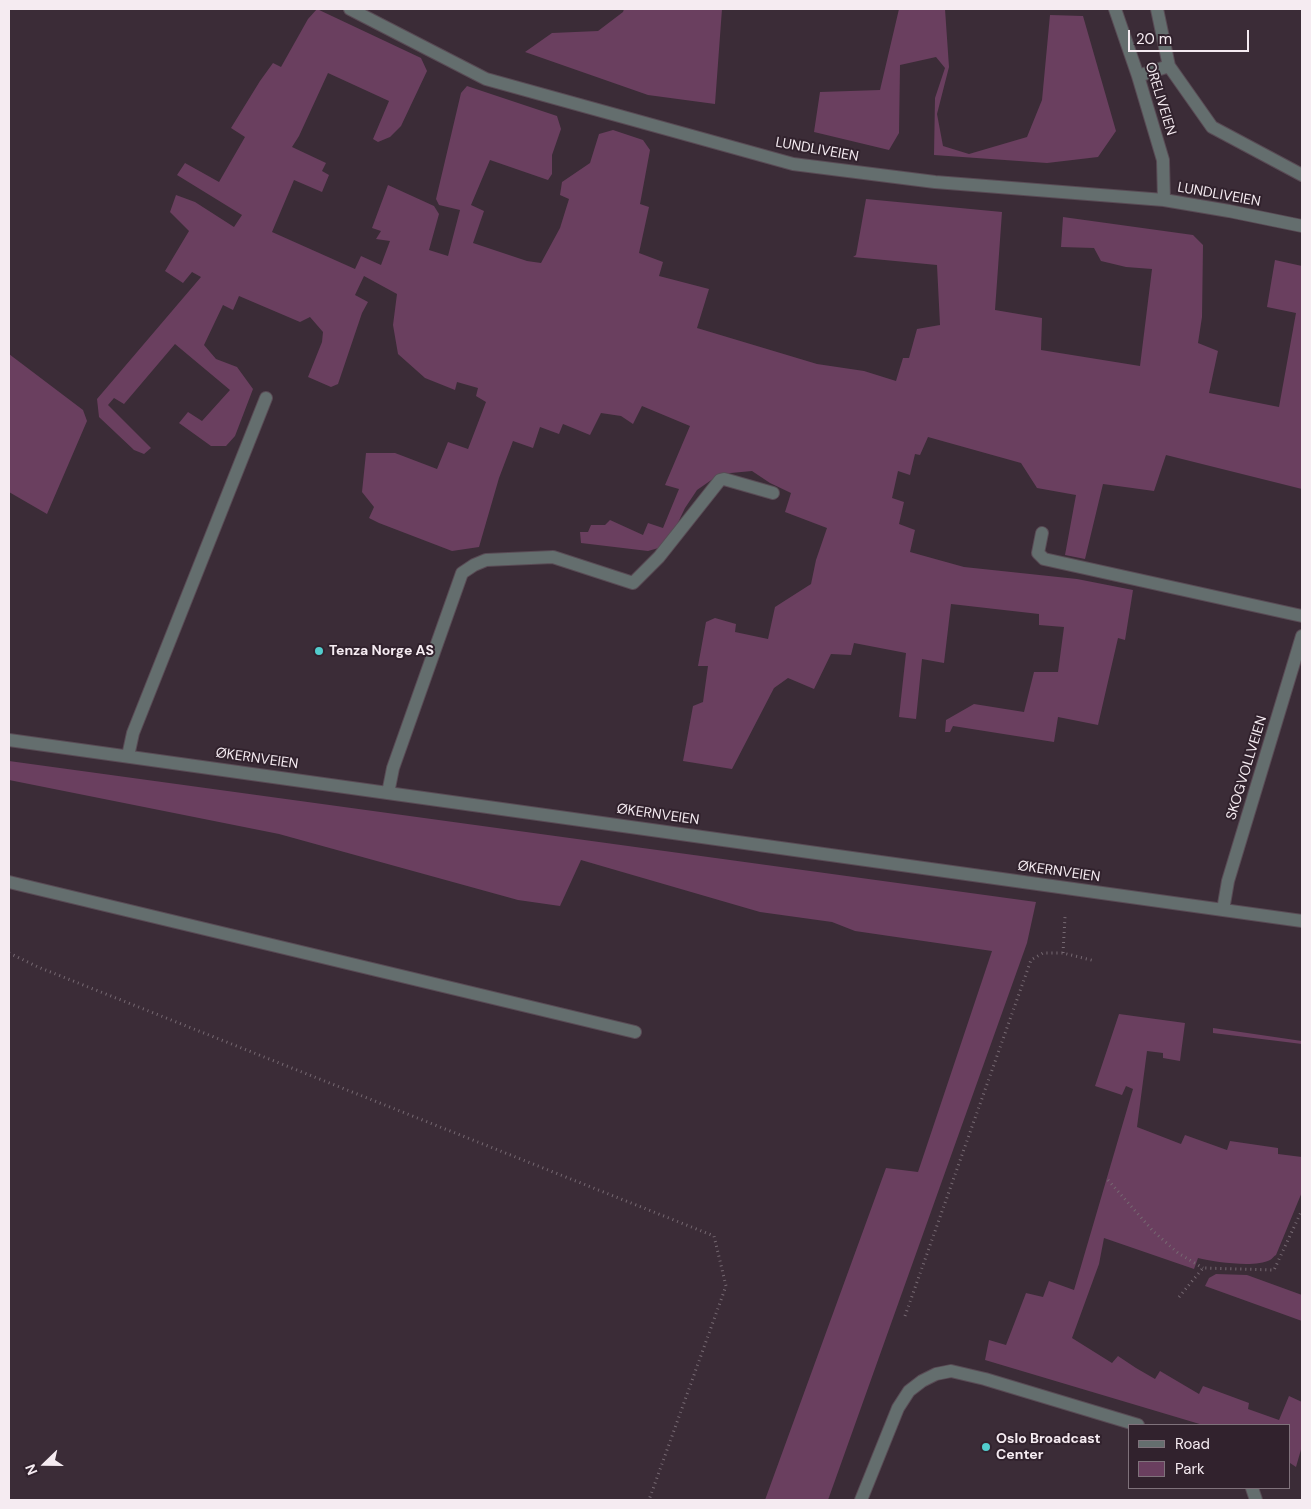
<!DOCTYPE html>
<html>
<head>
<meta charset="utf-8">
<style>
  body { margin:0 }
  #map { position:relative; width:1311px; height:1509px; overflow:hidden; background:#3b2c37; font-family:"DM Sans",sans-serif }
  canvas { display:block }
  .frame { position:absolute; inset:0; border:10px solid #f5ebf1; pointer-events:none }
  .legend { position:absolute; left:1128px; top:1424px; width:162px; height:65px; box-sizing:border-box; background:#31222d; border:1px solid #7f727b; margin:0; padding:6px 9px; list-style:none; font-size:15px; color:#f5ebf1 }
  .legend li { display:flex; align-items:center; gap:10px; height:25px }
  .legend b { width:25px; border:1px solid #7f727b }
  .north { position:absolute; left:20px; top:1439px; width:50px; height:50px; -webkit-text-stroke:4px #31222d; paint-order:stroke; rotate:248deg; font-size:14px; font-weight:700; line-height:20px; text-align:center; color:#f5ebf1 }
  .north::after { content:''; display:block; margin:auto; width:18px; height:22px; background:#f5ebf1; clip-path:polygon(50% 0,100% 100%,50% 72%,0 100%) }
  .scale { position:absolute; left:1128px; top:30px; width:121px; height:22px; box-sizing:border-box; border:2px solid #f5ebf1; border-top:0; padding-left:6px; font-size:15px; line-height:18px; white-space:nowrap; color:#f5ebf1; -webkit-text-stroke:4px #31222d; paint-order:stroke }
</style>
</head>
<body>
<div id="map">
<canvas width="1311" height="1509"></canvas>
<div class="frame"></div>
<ul class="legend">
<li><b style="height:6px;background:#646e6e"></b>Road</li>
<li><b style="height:14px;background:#6a3f5f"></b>Park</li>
</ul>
<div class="north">N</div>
<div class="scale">20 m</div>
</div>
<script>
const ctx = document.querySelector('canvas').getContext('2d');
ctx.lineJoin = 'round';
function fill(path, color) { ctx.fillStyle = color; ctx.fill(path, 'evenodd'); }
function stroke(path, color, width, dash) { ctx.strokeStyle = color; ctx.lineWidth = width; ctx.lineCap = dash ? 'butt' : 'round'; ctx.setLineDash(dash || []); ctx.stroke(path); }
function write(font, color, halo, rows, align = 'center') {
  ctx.font = font + ' "DM Sans",sans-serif'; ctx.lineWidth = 4; ctx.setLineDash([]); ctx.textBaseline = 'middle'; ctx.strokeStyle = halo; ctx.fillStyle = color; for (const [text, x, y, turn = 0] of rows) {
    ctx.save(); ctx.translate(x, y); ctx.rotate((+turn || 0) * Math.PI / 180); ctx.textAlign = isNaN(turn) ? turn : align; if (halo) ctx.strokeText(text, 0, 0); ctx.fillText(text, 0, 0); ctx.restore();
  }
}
const green = new Path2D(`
  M 317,9 L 421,58 L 427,71 L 401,126 L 390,137 L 378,142 L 373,139 L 389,101 L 328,73 L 299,136 L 292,147 L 326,163 L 322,171 L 329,175 L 322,192 L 294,180 L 272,232 L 355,269 L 361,256 L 381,265 L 390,241 L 376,239 L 381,231 L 372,228 L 388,185 L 434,206 L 439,214 L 429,250 L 448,256 L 460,210 L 439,205 L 436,199 L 461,93 L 467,86 L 557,116 L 561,129 L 552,155 L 552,174 L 548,180 L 490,160 L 471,205 L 484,211 L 473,243 L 527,261 L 541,263 L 560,228 L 569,199 L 560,195 L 562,182 L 590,163 L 599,134 L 613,130 L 643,140 L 650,150 L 640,204 L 649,207 L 639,253 L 663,262 L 659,276 L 709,289 L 697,328 L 817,364 L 864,371 L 896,381 L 903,358 L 909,358 L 917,329 L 940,325 L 937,265 L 853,257 L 856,255 L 866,199 L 1002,212 L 995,310 L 1042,318 L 1041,350 L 1140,366 L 1152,269 L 1126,267 L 1101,261 L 1094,248 L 1061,247 L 1063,217 L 1193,235 L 1203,245 L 1202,317 L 1198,343 L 1218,351 L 1209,393 L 1279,407 L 1296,313 L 1267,307 L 1275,260 L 1302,266 L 1302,489 L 1166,455 L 1154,491 L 1103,484 L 1085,559 L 1065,555 L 1076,495 L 1037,488 L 1021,463 L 928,437 L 920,455 L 915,454 L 910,475 L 898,471 L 892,498 L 904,502 L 899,524 L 915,530 L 910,552 L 964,567 L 1077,579 L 1133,590 L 1125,640 L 1118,638 L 1098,725 L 1058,717 L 1054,742 L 953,726 L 950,732 L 945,732 L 946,720 L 974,704 L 1024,712 L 1034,672 L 1058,672 L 1064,627 L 1039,625 L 1039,614 L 951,604 L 944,663 L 922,659 L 916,719 L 899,717 L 906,653 L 854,643 L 851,655 L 831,654 L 814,689 L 788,678 L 774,688 L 732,769 L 683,761 L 693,706 L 703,702 L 708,666 L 698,666 L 706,622 L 715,618 L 736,624 L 735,632 L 768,639 L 775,607 L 811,584 L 816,560 L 827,528 L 785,512 L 791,493 L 770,483 L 752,471 L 720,474 L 697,490 L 685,508 L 673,533 L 662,547 L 648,551 L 581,543 L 580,532 L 588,532 L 591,525 L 605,525 L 610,520 L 643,535 L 648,523 L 663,528 L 679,489 L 665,485 L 690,426 L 642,406 L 633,424 L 621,416 L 601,413 L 590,435 L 563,424 L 559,434 L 540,427 L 533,448 L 513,441 L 499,478 L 479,547 L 452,551 L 379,523 L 369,518 L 374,507 L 362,492 L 366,453 L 395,453 L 437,469 L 448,442 L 468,449 L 486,402 L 476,396 L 478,388 L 457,382 L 455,390 L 425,378 L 398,354 L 393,325 L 397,294 L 364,276 L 355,295 L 368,302 L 362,313 L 338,384 L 331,387 L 308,377 L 322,342 L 323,332 L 310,317 L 300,322 L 239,296 L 233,310 L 223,305 L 204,345 L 216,359 L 237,367 L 253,389 L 235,436 L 226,446 L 211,446 L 179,423 L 188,412 L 202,421 L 230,390 L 175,344 L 124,404 L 114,398 L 108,405 L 151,448 L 144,454 L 134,450 L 99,417 L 97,399 L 201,277 L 192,272 L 183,283 L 165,271 L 189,231 L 170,212 L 176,195 L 195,202 L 234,227 L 242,215 L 177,175 L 185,163 L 219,182 L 245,137 L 231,128 L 260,81 L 273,63 L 281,67 L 308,19 Z
  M 624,9 L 722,9 L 715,104 L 648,95 L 525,52 L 552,33 L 598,31 L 623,12 Z
  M 899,9 L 945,9 L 949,67 L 937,114 L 943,146 L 969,154 L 1027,137 L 1042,100 L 1050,15 L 1083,16 L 1116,131 L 1098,157 L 1047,163 L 934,155 L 935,98 L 945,68 L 936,57 L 900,65 L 899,133 L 889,150 L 814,132 L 820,92 L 880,90 Z
  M 9,354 L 83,410 L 87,421 L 47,514 L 9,492 Z
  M 9,761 L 1036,902 L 1027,943 L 828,1500 L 765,1500 L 886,1168 L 918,1172 L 992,951 L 855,931 L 832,922 L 760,912 L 581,860 L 560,906 L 518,900 L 279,834 L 9,780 Z
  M 1119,1014 L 1185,1023 L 1180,1061 L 1163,1058 L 1163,1053 L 1147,1051 L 1137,1127 L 1181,1144 L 1185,1135 L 1227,1150 L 1230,1141 L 1278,1148 L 1278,1154 L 1302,1157 L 1302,1192 L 1276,1255 C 1274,1256 1272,1259 1270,1260 C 1255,1268 1214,1262 1198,1258 L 1194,1269 L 1104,1238 L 1099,1264 L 1072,1338 L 1112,1363 L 1118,1356 L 1136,1368 L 1155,1379 L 1160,1371 L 1199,1394 L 1203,1386 L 1249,1403 L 1248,1409 L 1279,1420 L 1289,1396 L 1302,1402 L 1302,1446 L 1296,1467 L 1290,1463 L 1290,1425 L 1203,1425 L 985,1360 L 989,1340 L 1006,1345 L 1026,1293 L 1043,1297 L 1049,1281 L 1074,1290 L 1133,1089 L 1126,1086 L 1122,1095 L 1095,1086 Z
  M 1213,1028 L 1302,1041 L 1302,1044 L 1213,1033 Z
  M 1216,1274 L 1247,1275 L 1302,1295 L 1302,1321 L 1205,1286 L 1209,1278 Z`);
const path = new Path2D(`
  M 9,953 L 38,967 L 714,1236 L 726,1286 L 649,1500
  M 1063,953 L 1065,917
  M 1108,1180 L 1153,1231 L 1178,1253 L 1203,1268
  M 1179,1297 L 1203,1268 L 1274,1270 L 1302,1210
  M 905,1316 L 1031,960 L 1043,953 L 1063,953 L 1095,961`);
const minor = new Path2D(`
  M 350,9 L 486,79 L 793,164 L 935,182 L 1164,200 L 1229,211 L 1302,226
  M 1115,9 L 1138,76 L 1163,160 L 1164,200
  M 1157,9 L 1169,66 L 1212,127 L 1302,175
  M 1138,76 L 1169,66
  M 1042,533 L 1038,553 L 1044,559 L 1302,616
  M 9,740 L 1302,921
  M 128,756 L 133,733 L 266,398
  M 388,793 L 393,768 L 462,573 L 474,565 L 486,560 L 553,557 L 633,583 L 659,557 L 720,480 L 724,479 L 773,493
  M 9,882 L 635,1032
  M 1223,910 L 1228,881 L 1302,636
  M 1252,1488 L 1256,1500
  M 861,1500 L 898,1408 L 909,1391 L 922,1381 L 936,1374 L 951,1371 L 985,1379 L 1138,1425`);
const markers = [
  [319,651,5,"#52cdcd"],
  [986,1447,5,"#52cdcd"]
];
const streetNames = [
  ["ORELIVEIEN",1160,99,73],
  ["LUNDLIVEIEN",817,150,10],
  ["LUNDLIVEIEN",1219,195,10],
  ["ØKERNVEIEN",257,759,8],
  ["SKOGVOLLVEIEN",1247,768,-73],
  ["ØKERNVEIEN",658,815,8],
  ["ØKERNVEIEN",1059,872,8]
];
const poiNames = [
  ["Tenza Norge AS",329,651],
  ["Oslo Broadcast",996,1439],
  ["Center",996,1455]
];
fill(green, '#6a3f5f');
stroke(minor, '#594b55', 14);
stroke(path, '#766972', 3, [1, 4]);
stroke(minor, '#646e6e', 12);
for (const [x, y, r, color] of markers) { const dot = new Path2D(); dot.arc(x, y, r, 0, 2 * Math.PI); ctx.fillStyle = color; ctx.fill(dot); stroke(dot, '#31222d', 2); }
write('14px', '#f5ebf1', '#31222d', streetNames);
write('bold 14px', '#f5ebf1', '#31222d', poiNames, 'left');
</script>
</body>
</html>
